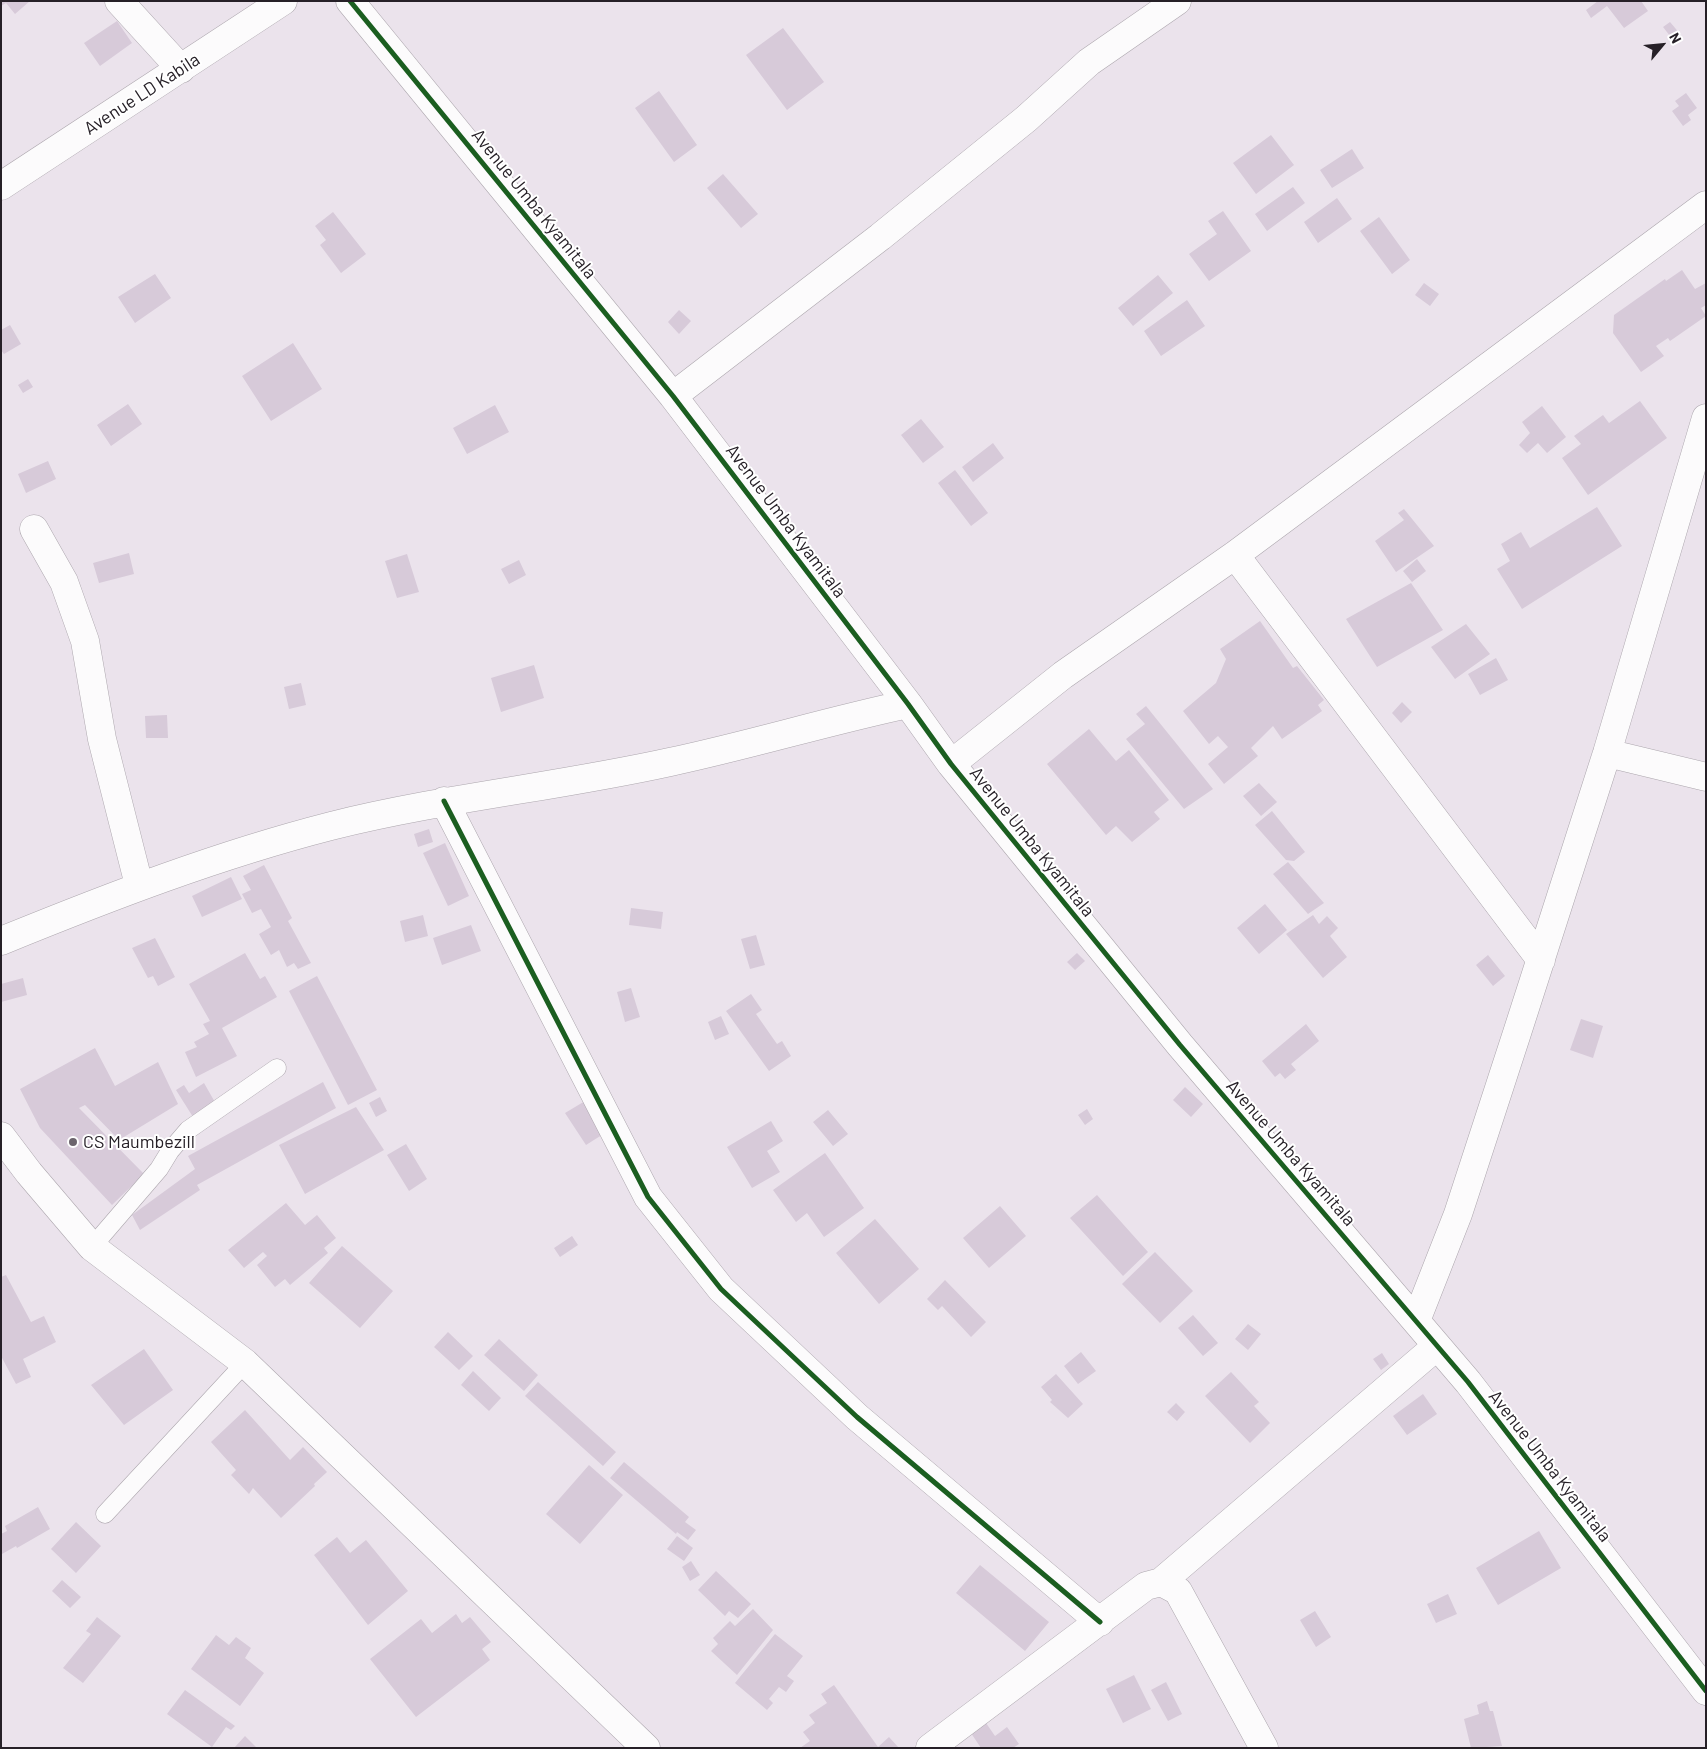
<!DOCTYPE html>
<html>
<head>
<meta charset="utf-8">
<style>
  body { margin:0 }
  #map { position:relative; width:1707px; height:1749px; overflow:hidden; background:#ebe3ec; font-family:Barlow,sans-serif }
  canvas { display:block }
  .frame { position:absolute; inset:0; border:2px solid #262027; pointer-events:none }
  .north { position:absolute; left:1637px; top:20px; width:50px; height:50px; -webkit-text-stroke:4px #fff; paint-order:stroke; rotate:62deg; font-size:14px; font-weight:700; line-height:20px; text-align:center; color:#262027 }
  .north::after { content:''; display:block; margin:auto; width:18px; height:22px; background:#262027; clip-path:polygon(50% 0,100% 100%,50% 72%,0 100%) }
</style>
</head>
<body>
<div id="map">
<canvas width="1707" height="1749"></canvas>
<div class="frame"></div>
<div class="north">N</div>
</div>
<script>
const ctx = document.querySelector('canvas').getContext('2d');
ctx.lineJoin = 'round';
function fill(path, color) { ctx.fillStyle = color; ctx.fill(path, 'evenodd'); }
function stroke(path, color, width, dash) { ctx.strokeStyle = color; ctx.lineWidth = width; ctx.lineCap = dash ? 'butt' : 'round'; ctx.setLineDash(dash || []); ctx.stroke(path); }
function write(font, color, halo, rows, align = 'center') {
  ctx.font = font + ' Barlow,sans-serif'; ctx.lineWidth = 4; ctx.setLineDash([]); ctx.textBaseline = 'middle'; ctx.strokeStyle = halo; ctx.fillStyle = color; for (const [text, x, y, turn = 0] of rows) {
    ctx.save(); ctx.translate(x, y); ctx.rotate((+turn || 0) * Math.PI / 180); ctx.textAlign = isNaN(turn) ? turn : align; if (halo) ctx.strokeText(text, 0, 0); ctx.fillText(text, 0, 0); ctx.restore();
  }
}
const building = new Path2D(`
  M 1,1 L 30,1 L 15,14 L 6,3 L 1,6 Z
  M 1598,1 L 1641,1 L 1648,11 L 1624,28 L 1607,6 L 1591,18 L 1586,10 Z
  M 117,21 L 132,43 L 100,66 L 84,43 Z
  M 1670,22 L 1681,35 L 1674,41 L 1663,27 Z
  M 783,28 L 824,82 L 787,110 L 746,55 Z
  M 659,91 L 697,145 L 674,162 L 635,108 Z
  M 1686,93 L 1697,108 L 1688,115 L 1691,120 L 1683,126 L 1672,111 L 1679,106 L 1675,101 Z
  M 1271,135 L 1294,165 L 1256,194 L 1233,163 Z
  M 1352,149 L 1364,168 L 1332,188 L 1320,170 Z
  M 723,174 L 758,214 L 741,228 L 707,188 Z
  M 1293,187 L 1305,203 L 1267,231 L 1255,214 Z
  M 1337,198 L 1352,219 L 1318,243 L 1304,222 Z
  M 1223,211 L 1251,251 L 1209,281 L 1189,254 L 1217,234 L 1208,221 Z
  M 333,212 L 366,254 L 341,273 L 320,245 L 326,240 L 315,226 Z
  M 1379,217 L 1410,260 L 1392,274 L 1360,231 Z
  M 1682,270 L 1695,289 L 1706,283 L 1706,305 L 1701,308 L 1706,316 L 1670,341 L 1668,338 L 1656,346 L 1664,356 L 1641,372 L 1613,333 L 1614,315 L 1665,279 L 1666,281 Z
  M 155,274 L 171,298 L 135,323 L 118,297 Z
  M 1158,275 L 1173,293 L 1133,326 L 1118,308 Z
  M 1424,283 L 1439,294 L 1430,306 L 1415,295 Z
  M 1187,300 L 1205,326 L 1161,356 L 1144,331 Z
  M 679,310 L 691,321 L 679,334 L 668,322 Z
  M 10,325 L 21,344 L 4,354 L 1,350 L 1,330 Z
  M 293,343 L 322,389 L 271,421 L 242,376 Z
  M 28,379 L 33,387 L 23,393 L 18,385 Z
  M 1640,401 L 1667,438 L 1588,495 L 1562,458 L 1581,444 L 1574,436 L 1603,415 L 1609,423 Z
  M 128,404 L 142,424 L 111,446 L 97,425 Z
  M 495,405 L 509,432 L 467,454 L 453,428 Z
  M 1542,406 L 1566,437 L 1547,453 L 1538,443 L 1527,453 L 1519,445 L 1530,433 L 1522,422 Z
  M 921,419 L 944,447 L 923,463 L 901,435 Z
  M 993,443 L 1004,458 L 973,482 L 962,467 Z
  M 48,461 L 56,479 L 26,493 L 18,474 Z
  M 955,470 L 988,513 L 971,526 L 938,483 Z
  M 1597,507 L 1622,546 L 1522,609 L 1497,569 L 1510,561 L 1501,544 L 1521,532 L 1530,548 Z
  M 1404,509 L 1434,546 L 1396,572 L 1375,541 L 1404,520 L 1398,513 Z
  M 129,553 L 134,574 L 99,583 L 93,563 Z
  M 407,554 L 419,592 L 397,598 L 385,561 Z
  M 1417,559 L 1426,571 L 1412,582 L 1403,571 Z
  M 519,560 L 526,575 L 509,584 L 501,569 Z
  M 1411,583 L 1443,630 L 1377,667 L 1346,619 Z
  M 1260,621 L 1293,668 L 1297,666 L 1324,700 L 1318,705 L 1322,711 L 1282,739 L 1273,726 L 1251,748 L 1258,756 L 1224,784 L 1208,764 L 1228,747 L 1218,736 L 1209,744 L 1183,711 L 1216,683 L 1226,659 L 1220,649 Z
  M 1466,624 L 1490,654 L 1455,679 L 1431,647 Z
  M 1496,658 L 1508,680 L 1480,695 L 1468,674 Z
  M 534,665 L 544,698 L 501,712 L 491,678 Z
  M 301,683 L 306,705 L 289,709 L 284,687 Z
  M 1402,702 L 1412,712 L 1401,723 L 1392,713 Z
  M 1146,706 L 1213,789 L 1184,809 L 1126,739 L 1145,724 L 1136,714 Z
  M 167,715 L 168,738 L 146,738 L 145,716 Z
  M 1089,729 L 1116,761 L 1129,750 L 1169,800 L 1154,812 L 1160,819 L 1132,842 L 1116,826 L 1106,835 L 1047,764 Z
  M 1259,783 L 1277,802 L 1261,816 L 1243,796 Z
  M 1272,811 L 1305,852 L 1294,861 L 1286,860 L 1255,825 Z
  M 429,829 L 433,842 L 418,847 L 414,834 Z
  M 445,843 L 469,896 L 448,906 L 423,853 Z
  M 1288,862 L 1324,903 L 1308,914 L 1273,874 Z
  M 264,865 L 292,918 L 288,921 L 311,963 L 298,969 L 294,963 L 287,967 L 279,950 L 271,955 L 259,934 L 271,927 L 261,909 L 252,913 L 242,894 L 251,890 L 243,876 Z
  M 231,877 L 242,899 L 202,917 L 192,896 Z
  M 1265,904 L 1287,930 L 1259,954 L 1237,928 Z
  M 631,908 L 663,912 L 661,929 L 629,925 Z
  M 423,915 L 428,936 L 405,942 L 400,921 Z
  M 1313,915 L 1319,924 L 1327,916 L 1338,928 L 1330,936 L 1347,957 L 1323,978 L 1286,934 Z
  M 471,925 L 481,951 L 442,965 L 433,938 Z
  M 756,935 L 765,965 L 750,969 L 741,939 Z
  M 155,938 L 175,977 L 158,986 L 153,976 L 148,978 L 132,948 Z
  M 245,953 L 260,979 L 265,976 L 277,997 L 222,1028 L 237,1056 L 196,1077 L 185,1052 L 197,1047 L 194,1042 L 209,1034 L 203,1024 L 210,1021 L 189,984 Z
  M 1077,953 L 1085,961 L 1075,970 L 1067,962 Z
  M 1488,955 L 1505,976 L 1493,986 L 1476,965 Z
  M 317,976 L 377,1090 L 348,1105 L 289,991 Z
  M 23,978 L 27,995 L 1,1002 L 1,984 Z
  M 631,988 L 640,1017 L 625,1022 L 617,992 Z
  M 751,994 L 762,1010 L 756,1014 L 777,1044 L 782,1041 L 791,1056 L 769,1071 L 726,1011 Z
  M 721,1016 L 729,1034 L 715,1040 L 708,1022 Z
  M 1581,1019 L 1603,1026 L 1593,1058 L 1570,1050 Z
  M 1306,1024 L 1319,1041 L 1291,1064 L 1296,1070 L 1285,1079 L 1280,1073 L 1275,1077 L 1262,1061 Z
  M 95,1048 L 115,1086 L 158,1062 L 178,1104 L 119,1140 L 85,1105 L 79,1108 L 144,1174 L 112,1205 L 40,1128 L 20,1089 Z
  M 323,1082 L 336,1108 L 197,1185 L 200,1190 L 140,1230 L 132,1215 L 195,1169 L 188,1156 Z
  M 204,1083 L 216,1104 L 193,1117 L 176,1090 L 184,1085 L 189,1093 Z
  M 1185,1087 L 1203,1104 L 1191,1117 L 1173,1100 Z
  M 380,1097 L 387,1111 L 376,1117 L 369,1103 Z
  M 585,1101 L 605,1133 L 586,1145 L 565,1113 Z
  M 356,1107 L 384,1150 L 305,1194 L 279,1145 Z
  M 1087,1109 L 1093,1119 L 1085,1125 L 1078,1115 Z
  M 828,1110 L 848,1134 L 833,1146 L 813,1122 Z
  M 771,1121 L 783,1141 L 767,1151 L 780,1172 L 752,1188 L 727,1147 Z
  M 406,1144 L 427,1179 L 409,1191 L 387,1155 Z
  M 825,1153 L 864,1208 L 824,1237 L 807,1213 L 796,1222 L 773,1190 Z
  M 1097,1195 L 1148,1252 L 1123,1276 L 1070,1218 Z
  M 286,1203 L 305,1225 L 317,1215 L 336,1238 L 324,1248 L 328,1253 L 290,1285 L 285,1279 L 275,1287 L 257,1265 L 267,1256 L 263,1252 L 244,1268 L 228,1250 Z
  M 1000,1206 L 1026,1236 L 989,1268 L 963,1238 Z
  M 875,1219 L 919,1269 L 879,1304 L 836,1253 Z
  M 572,1236 L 578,1245 L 560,1257 L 554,1248 Z
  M 342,1246 L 393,1291 L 360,1328 L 309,1283 Z
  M 1155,1252 L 1193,1291 L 1160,1323 L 1122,1284 Z
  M 6,1275 L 31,1322 L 44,1316 L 56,1342 L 23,1359 L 31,1377 L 16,1384 L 1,1356 L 1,1277 Z
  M 945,1280 L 986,1322 L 971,1337 L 942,1306 L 938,1310 L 927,1299 Z
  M 1193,1315 L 1218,1343 L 1203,1356 L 1178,1328 Z
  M 1248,1324 L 1261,1334 L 1248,1350 L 1235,1339 Z
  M 448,1332 L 473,1356 L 459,1370 L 434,1347 Z
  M 499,1339 L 538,1375 L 524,1391 L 484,1355 Z
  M 144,1349 L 173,1390 L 124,1425 L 91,1385 Z
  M 1081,1352 L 1096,1371 L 1078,1384 L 1064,1366 Z
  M 1382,1353 L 1389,1364 L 1381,1370 L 1373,1359 Z
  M 473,1371 L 501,1398 L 489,1411 L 461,1385 Z
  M 1231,1372 L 1259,1402 L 1254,1406 L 1270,1423 L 1250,1443 L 1205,1396 Z
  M 1056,1374 L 1083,1404 L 1068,1418 L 1050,1402 L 1052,1400 L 1041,1387 Z
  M 538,1382 L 616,1452 L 603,1466 L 525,1396 Z
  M 1423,1394 L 1437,1414 L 1407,1435 L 1393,1416 Z
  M 1176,1403 L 1185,1412 L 1177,1421 L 1167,1412 Z
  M 245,1410 L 290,1460 L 303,1447 L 327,1472 L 314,1484 L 315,1486 L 281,1518 L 253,1488 L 249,1494 L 231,1475 L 236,1470 L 211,1442 Z
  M 624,1462 L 689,1517 L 685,1522 L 696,1530 L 688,1540 L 677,1532 L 676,1534 L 610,1478 Z
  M 589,1465 L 623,1495 L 580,1544 L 546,1514 Z
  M 38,1507 L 50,1529 L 17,1548 L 16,1546 L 2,1554 L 1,1534 L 7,1531 L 5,1526 Z
  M 76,1522 L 101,1546 L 76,1573 L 51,1549 Z
  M 1539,1531 L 1561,1568 L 1498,1605 L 1476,1568 Z
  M 677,1536 L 693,1548 L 684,1561 L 667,1549 Z
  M 337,1537 L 350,1553 L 366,1540 L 408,1591 L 368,1625 L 314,1555 Z
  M 691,1561 L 700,1575 L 690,1581 L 682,1567 Z
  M 980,1565 L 1049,1622 L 1025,1651 L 956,1593 Z
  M 716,1571 L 751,1604 L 738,1618 L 729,1611 L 725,1616 L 698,1590 Z
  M 62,1580 L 81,1597 L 70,1608 L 52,1591 Z
  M 1448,1594 L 1457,1614 L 1436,1623 L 1427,1604 Z
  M 753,1609 L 773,1630 L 737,1675 L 711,1651 L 718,1644 L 713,1638 L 730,1621 L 735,1626 Z
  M 1315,1611 L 1331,1637 L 1316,1647 L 1300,1620 Z
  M 456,1614 L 462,1623 L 470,1617 L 491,1642 L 482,1649 L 490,1660 L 416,1717 L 370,1659 L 421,1619 L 432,1633 Z
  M 97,1617 L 121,1636 L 83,1683 L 63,1668 L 91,1634 L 86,1631 Z
  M 775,1634 L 803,1656 L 787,1676 L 794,1681 L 786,1692 L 779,1687 L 769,1699 L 773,1703 L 767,1710 L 735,1683 Z
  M 216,1635 L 229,1645 L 236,1637 L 251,1648 L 245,1658 L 264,1673 L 240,1706 L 191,1669 Z
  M 1134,1675 L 1151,1709 L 1123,1723 L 1106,1689 Z
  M 1166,1682 L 1182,1714 L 1168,1721 L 1151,1690 Z
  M 834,1685 L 878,1747 L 889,1737 L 899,1748 L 800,1748 L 810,1741 L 803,1732 L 815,1723 L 809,1715 L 827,1703 L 821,1694 Z
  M 185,1690 L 235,1726 L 231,1730 L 226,1727 L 212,1747 L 167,1714 Z
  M 1487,1701 L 1490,1711 L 1493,1711 L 1502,1746 L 1471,1748 L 1464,1719 L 1479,1714 L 1477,1705 Z
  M 986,1723 L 995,1736 L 1007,1727 L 1019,1744 L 1013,1748 L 981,1748 L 971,1733 Z
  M 245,1736 L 257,1748 L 234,1748 Z`);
const service = new Path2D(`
  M 92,1247 L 159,1169 L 170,1151 L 188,1130 L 277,1068
  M 105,1514 L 245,1363`);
const minor = new Path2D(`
  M 119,1 L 181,69
  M 350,1 L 673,396 L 908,704 L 951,764 L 1180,1045 L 1468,1382 L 1706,1691
  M 1,186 L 283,1
  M 673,396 L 880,237 L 1026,119 L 1089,62 L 1177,1
  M 34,529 L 64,582 L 85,641 L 102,739 L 139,885
  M 1235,555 L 1541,960
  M 1607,753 L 1706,777
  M 951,764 L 1063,675 L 1235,555 L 1706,205
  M 444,801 L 648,1197 L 721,1289 L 857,1417 L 1100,1622
  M 1,941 C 109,897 218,855 331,826 C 443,798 557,787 670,762 C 750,745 828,721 908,704
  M 1,1136 L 29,1173 L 92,1247 L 245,1363 L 646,1748
  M 1416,1321 L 1458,1214 L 1517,1033 L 1607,753 L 1706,418
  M 1161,1582 L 1437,1346
  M 930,1748 L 1146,1586 L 1161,1582 L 1178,1591 L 1264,1748`);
const cycleway = new Path2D(`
  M 350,1 L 673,396 L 908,704 L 951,764 L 1180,1045 L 1468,1382 L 1706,1691
  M 444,801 L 648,1197 L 721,1289 L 857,1417 L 1100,1622`);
const markers = [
  [73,1142,5,"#6b646c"]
];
const streetNames = [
  ["Avenue LD Kabila",142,94,-33],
  ["Avenue Umba Kyamitala",534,204,51],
  ["Avenue Umba Kyamitala",786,521,53],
  ["Avenue Umba Kyamitala",1032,842,51],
  ["Avenue Umba Kyamitala",1291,1153,49],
  ["Avenue Umba Kyamitala",1550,1466,52]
];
const poiNames = [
  ["CS Maumbezill",83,1142]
];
fill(building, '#d7cad9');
stroke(service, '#aca6ad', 19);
stroke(minor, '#aca6ad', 29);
stroke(service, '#fcfbfc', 18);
stroke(minor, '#fcfbfc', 28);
stroke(cycleway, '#1b5e20', 5);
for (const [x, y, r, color] of markers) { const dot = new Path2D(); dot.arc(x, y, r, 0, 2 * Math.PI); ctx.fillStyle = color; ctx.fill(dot); stroke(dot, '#fff', 2); }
write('18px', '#262027', '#fff', streetNames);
write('18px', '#262027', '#fff', poiNames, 'left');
</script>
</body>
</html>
